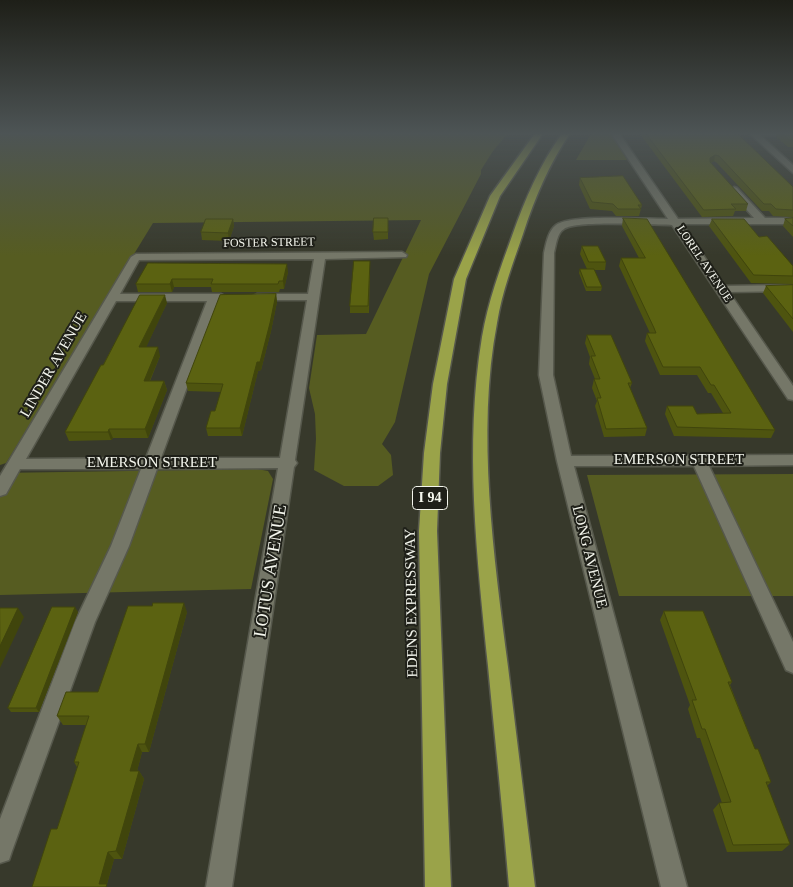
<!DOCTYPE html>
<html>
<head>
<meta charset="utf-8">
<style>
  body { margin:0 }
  canvas { display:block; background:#37392b }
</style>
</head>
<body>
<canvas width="793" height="887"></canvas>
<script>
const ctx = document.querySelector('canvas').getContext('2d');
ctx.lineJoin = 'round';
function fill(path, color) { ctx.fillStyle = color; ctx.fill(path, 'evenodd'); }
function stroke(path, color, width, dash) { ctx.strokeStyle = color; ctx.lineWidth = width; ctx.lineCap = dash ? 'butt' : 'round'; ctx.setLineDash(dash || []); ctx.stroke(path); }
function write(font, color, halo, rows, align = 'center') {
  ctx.font = font + ' Georgia,serif'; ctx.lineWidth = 4; ctx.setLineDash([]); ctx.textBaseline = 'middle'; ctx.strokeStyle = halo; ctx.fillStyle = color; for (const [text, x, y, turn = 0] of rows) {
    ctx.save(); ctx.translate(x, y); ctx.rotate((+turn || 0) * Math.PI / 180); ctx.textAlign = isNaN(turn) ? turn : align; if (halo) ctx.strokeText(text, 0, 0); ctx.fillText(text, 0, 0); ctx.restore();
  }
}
const green = new Path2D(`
  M 0,132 L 509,132 L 493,151 L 481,170 L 481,174 L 429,274 L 395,422 L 382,444 L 391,455 L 393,475 L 378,486 L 344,486 L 314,470 L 316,439 L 315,414 L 309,388 L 317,335 L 366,334 L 421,220 L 153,223 L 6,463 L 0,465 Z
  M 592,132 L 613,132 L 627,160 L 576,160 Z
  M 257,469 L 268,471 L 273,479 L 251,589 L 0,595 L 0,473 Z
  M 793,474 L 793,596 L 619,596 L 587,475 Z`);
const minor = new Path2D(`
  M 614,132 L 622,132 L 621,136 L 678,219 L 754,218 L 729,190 L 734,187 L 737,188 L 765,218 L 793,218 L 793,224 L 682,224 L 724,286 L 793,285 L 793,291 L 729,292 L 793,386 L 793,400 L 788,399 L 672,225 C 653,225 577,220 564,229 C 557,233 556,245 554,253 L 553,375 L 571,456 L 793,455 L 793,465 L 709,466 L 793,642 L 793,673 L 786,670 L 694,466 L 574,466 L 687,887 L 661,887 L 557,461 L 539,375 L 544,253 C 546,244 548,231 556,225 C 572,214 646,219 668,219 L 613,136 Z
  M 748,132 L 793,132 L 793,135 L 760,135 L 793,165 L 793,173 Z
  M 402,252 L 407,255 L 406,257 L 325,259 L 295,460 L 297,463 L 294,467 L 232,887 L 206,887 L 278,468 L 157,469 L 129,546 L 95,622 L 12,851 L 9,860 L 0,863 L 0,819 L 75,622 L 111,546 L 141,469 L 20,469 L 6,494 L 0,496 L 0,476 L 131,257 L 136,254 ZM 314,259 L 308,294 L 257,294 L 251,297 L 257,300 L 307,300 L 280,458 L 161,458 L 219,300 L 225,299 L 227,297 L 221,294 L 120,294 L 139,260 ZM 116,301 L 207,301 L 146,458 L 26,459 Z`);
const highway = new Path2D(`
  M 536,132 L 544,132 L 500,196 L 466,279 L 447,384 L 440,453 L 437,531 L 451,887 L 425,887 L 419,531 L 424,453 L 433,384 L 454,279 L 490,196 Z
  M 563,132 L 571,132 C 549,164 535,197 523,234 C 513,263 502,292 497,323 C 476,432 494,558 508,667 C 517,740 526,814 535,887 L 509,887 C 503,813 495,740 488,666 C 477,558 464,445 482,337 C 488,302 500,269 512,236 C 525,199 540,164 563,132 Z`);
const wall = new Path2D(`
  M 641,132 L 736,132 L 793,187 L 793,217 L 773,216 L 769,211 L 762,211 L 717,163 L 714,161 L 711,163 L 748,204 L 746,211 L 735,211 L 733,216 L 702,217 L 640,134 Z
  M 777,132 L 793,132 L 793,147 L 788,147 L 776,137 Z
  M 580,178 L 642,205 L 639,216 L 616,216 L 612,211 L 590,209 L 579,185 Z
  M 388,218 L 388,239 L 374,240 L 373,232 Z
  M 623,218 L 775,430 L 771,438 L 674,436 L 665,414 L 667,406 L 697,414 L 723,413 L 711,393 L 708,393 L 697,375 L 660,375 L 645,341 L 647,333 L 650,333 L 619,266 L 621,258 L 639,258 L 622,226 Z
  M 793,218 L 793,237 L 783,226 L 785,219 Z
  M 233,219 L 234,226 L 229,241 L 202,240 L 201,232 Z
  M 712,219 L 759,237 L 793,266 L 793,284 L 751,283 L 709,226 Z
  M 582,246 L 606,262 L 605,270 L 594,270 L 602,287 L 601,291 L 586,291 L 579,273 L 580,269 L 587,269 L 580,254 Z
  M 370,261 L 369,313 L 350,313 L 350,306 Z
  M 148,263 L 288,272 L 284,289 L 280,289 L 279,292 L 212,292 L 211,287 L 174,287 L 172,292 L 138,292 L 136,284 Z
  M 793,285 L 793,332 L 763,293 L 766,286 Z
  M 276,294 L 277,302 L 271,331 L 261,370 L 258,371 L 242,436 L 208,436 L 206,428 L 215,411 L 221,392 L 188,391 L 186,383 Z
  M 167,303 L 146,347 L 160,356 L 150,381 L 164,381 L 167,390 L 148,438 L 113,438 L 111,440 L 69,441 L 65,432 L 103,365 Z
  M 587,335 L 632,383 L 630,388 L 647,428 L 645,436 L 604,437 L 595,406 L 597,401 L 592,388 L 594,379 L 595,379 L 589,364 L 590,357 L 585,343 Z
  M 664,611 L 732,682 L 730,685 L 755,749 L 771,782 L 767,786 L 790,844 L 782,851 L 727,852 L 713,810 L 719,803 L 722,803 L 700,738 L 697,738 L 688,709 L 690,705 L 660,620 Z
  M 78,612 L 39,712 L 11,712 L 8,708 Z
  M 187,612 L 149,752 L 142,752 L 137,771 L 139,771 L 144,779 L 122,859 L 114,859 L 107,884 L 77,767 L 74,762 L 86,725 L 63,725 L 57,716 L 98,692 Z`);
const shadedWall = new Path2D(`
  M 715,155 L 714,161 L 708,164 L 710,158 Z
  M 233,219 L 234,226 L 229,241 L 228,233 Z
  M 287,264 L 288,272 L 284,289 L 283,281 Z
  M 172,279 L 174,287 L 172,292 L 170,284 Z
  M 276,294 L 277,302 L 271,331 L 261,370 L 258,371 L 242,436 L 240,428 L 257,362 Z
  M 165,295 L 167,303 L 142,356 L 139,347 Z
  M 158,347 L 160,356 L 146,389 L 144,381 Z
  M 164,381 L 167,390 L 148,438 L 145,429 Z
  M 109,429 L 113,438 L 111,440 L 108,432 Z
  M 184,603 L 187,612 L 149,752 L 145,744 Z
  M 75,607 L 78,612 L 39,712 L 36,708 Z
  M 18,608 L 24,617 L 0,668 L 0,646 Z
  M 138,744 L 142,752 L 135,779 L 130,771 Z
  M 139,771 L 144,779 L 122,859 L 116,851 Z
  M 108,852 L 114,859 L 106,887 L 99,884 Z`);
const building = new Path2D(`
  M 645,132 L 736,132 L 793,187 L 793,210 L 776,209 L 771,204 L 764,204 L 719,156 L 715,155 L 710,158 L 710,162 L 748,204 L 731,204 L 736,209 L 704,210 Z
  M 781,132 L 793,132 L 793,140 L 790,140 Z
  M 623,176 L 642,205 L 638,205 L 641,209 L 618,209 L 613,204 L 592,202 L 580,178 Z
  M 374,218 L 388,218 L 388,232 L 373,232 Z
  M 623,218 L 647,219 L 775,430 L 677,427 L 667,406 L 693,406 L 697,414 L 731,413 L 714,385 L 711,385 L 700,367 L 663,367 L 647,333 L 656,333 L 654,328 L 621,258 L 645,258 Z
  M 793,218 L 793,226 L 785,219 Z
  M 206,219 L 233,219 L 228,233 L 201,232 Z
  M 712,219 L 744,219 L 759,237 L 767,236 L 793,266 L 793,276 L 754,275 Z
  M 582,246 L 598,246 L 606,262 L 589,262 Z
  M 354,261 L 370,261 L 368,306 L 350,306 Z
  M 148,263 L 287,264 L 283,281 L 279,281 L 278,284 L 211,284 L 213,279 L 172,279 L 170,284 L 136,284 Z
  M 580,269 L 594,269 L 602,287 L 587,287 Z
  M 793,285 L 793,319 L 766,286 Z
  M 276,294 L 270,323 L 260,362 L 257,362 L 240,428 L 206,428 L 211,411 L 215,411 L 223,384 L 186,383 L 220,295 Z
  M 140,295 L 165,295 L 139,347 L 158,347 L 144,381 L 164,381 L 145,429 L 109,429 L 108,432 L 65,432 L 101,365 L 103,365 Z
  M 587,335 L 611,335 L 632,383 L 628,383 L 647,428 L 606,429 L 597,398 L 601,398 L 594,379 L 600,379 L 591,356 L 595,356 Z
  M 153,603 L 184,603 L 145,744 L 138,744 L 130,771 L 139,771 L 116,851 L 108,852 L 99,884 L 107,884 L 106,887 L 32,887 L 51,829 L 57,829 L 79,762 L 74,762 L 89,716 L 57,716 L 66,692 L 98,692 L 128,606 L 152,606 Z
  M 52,607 L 75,607 L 36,708 L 8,708 Z
  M 0,608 L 18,608 L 0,646 Z
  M 664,611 L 703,611 L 732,682 L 728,682 L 755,749 L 758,749 L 771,782 L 766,782 L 790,844 L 733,845 L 719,803 L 731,802 L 705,729 L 702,729 L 692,700 L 696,700 Z`);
const farStreetnames = [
  ["FOSTER STREET",269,243,-1],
  ["LOREL AVENUE",704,264,56]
];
const shields = [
  [430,498,35]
];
const shieldNames = [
  ["I 94",430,498]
];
const streetNames = [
  ["LINDER AVENUE",54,365,-60],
  ["EMERSON STREET",679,460],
  ["EMERSON STREET",152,463],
  ["LONG AVENUE",589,557,76],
  ["EDENS EXPRESSWAY",412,603,-91]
];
const nearStreetnames = [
  ["LOTUS AVENUE",271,571,-81]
];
fill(green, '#565c21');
stroke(minor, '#56584c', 3);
stroke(highway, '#56584c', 3);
fill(minor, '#757768');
fill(highway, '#9aa349');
fill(wall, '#4e540f');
fill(shadedWall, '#40450c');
fill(building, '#5b6211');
stroke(building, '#40450c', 1);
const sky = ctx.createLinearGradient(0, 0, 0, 256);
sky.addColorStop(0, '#1e1f18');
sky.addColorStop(0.52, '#4d5455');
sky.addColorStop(1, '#4d545500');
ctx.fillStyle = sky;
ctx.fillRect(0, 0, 793, 256);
write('12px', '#f4f6ed', '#1f2019', farStreetnames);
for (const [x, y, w] of shields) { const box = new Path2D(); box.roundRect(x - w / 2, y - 11.5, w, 23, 4); ctx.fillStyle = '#1f2019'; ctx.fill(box); stroke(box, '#f4f6ed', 1); }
write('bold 14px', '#f4f6ed', null, shieldNames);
write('15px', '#f4f6ed', '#1f2019', streetNames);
write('18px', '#f4f6ed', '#1f2019', nearStreetnames);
</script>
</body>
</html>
